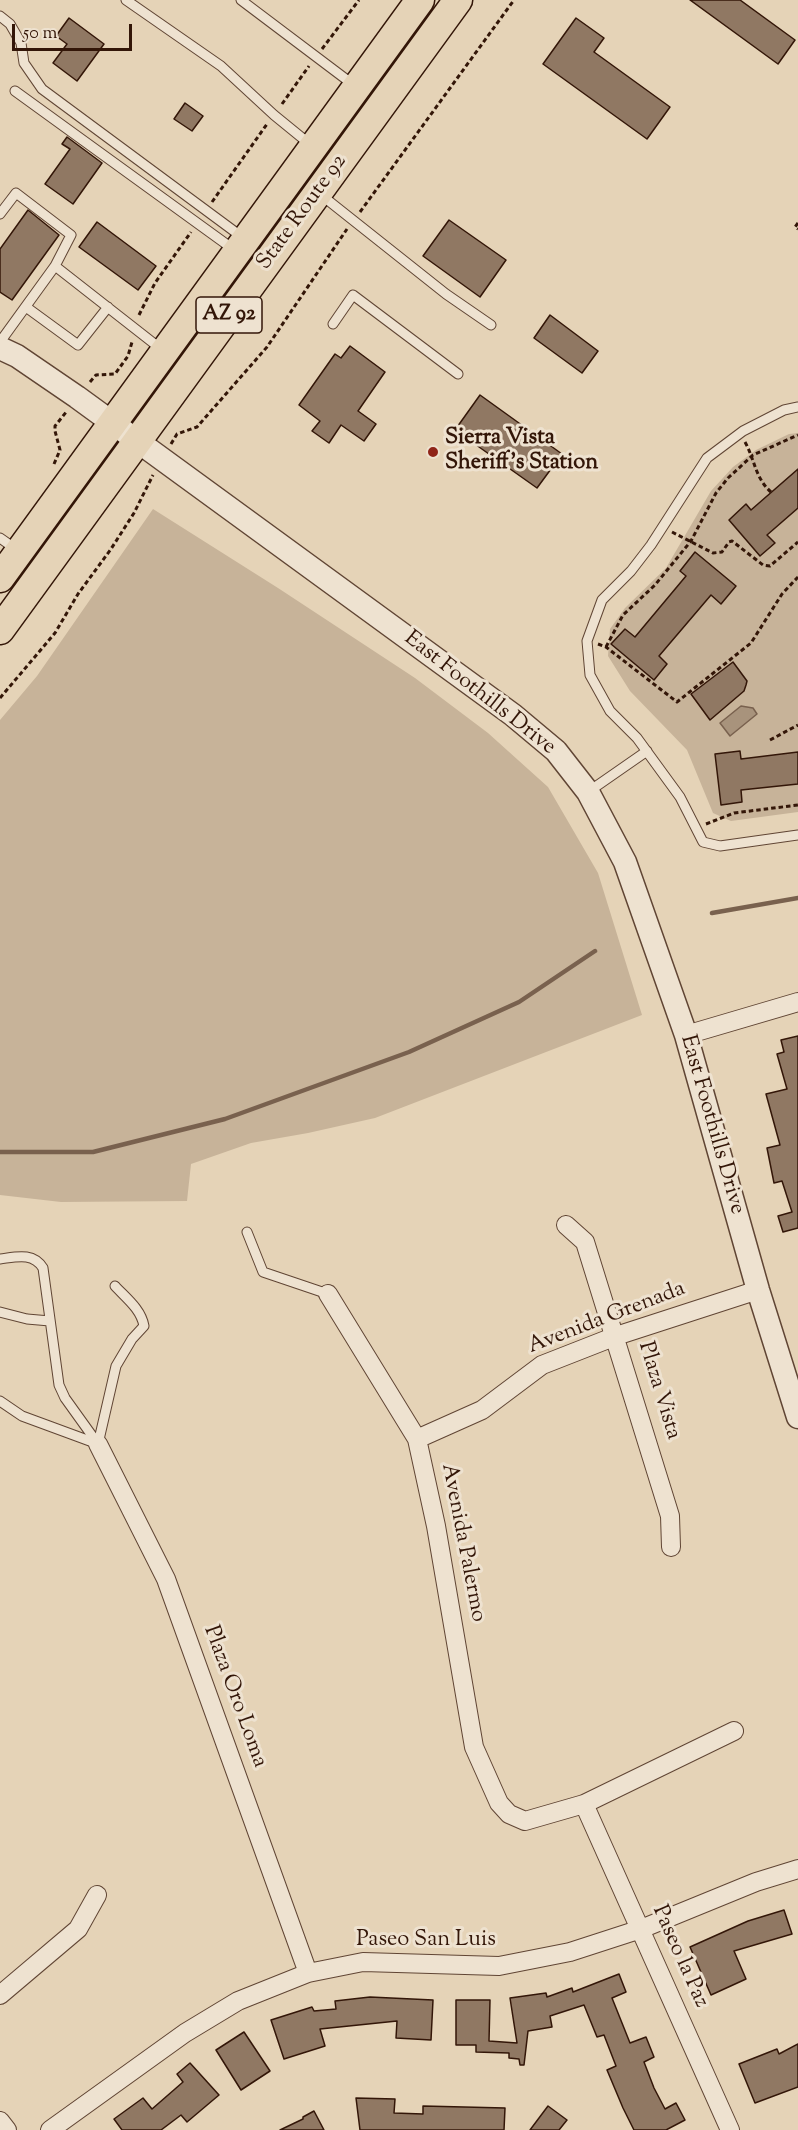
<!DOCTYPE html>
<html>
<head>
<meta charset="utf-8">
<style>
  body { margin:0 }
  #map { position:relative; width:798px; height:2130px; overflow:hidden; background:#e5d3b7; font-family:"Sorts Mill Goudy",serif }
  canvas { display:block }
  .scale { position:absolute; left:12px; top:24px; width:120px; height:27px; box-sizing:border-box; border:3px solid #331608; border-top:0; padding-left:8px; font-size:18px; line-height:21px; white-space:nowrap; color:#331608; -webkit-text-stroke:4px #eee2d0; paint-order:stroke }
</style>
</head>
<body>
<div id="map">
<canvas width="798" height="2130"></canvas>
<div class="scale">50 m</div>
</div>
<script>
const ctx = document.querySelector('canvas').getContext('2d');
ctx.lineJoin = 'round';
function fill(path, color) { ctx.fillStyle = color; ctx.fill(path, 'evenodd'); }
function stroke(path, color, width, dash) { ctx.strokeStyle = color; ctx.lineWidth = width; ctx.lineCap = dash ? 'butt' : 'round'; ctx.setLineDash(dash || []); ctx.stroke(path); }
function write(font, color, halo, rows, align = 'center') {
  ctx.font = font + ' "Sorts Mill Goudy",serif'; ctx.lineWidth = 6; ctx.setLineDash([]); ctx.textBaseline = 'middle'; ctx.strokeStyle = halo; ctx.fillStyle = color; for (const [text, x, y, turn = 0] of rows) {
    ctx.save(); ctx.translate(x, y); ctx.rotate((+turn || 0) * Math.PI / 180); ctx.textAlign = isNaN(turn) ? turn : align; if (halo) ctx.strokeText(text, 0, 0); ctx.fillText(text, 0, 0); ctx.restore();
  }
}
const green = new Path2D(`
  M 798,433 L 798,812 L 731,821 L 713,813 L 687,750 L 630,691 L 608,656 L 610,629 L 625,608 L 666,568 L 711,491 L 733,467 L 756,450 L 789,434 Z
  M 153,509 L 278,588 L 415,678 L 488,733 L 548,787 L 598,873 L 642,1015 L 375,1118 L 308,1133 L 251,1143 L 191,1164 L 187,1201 L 61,1202 L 0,1195 L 0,720 L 37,676 Z`);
const water = new Path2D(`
  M 741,706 L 753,708 L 757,714 L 730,736 L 720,723 Z`);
const stream = new Path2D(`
  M 712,913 L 798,898
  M 0,1152 L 93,1152 L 225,1119 L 409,1052 L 519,1002 L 595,951`);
const building = new Path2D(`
  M 690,0 L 740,0 L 795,40 L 778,64 Z
  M 69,18 L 104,44 L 77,81 L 53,63 L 67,44 L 56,36 Z
  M 576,18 L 604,38 L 594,52 L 670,107 L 647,139 L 543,64 Z
  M 185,103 L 203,116 L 192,131 L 174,119 Z
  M 67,137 L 102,163 L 73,204 L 45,184 L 70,149 L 62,144 Z
  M 28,210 L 59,235 L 12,300 L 0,292 L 0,249 Z
  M 449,220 L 506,260 L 480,297 L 423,256 Z
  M 97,222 L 156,266 L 138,290 L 79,247 Z
  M 550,315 L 598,351 L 582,373 L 534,338 Z
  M 350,346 L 385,372 L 358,411 L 376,424 L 364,441 L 341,425 L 329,443 L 312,431 L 320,421 L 299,405 L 335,354 L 341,358 Z
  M 480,395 L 562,454 L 537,488 L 455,430 Z
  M 798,469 L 798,508 L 767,535 L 775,543 L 760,556 L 729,520 L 746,504 L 751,510 Z
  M 695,552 L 736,586 L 721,604 L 711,595 L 659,656 L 667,664 L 654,680 L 611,644 L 625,629 L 635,637 L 686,576 L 680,571 Z
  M 733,662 L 747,681 L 746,685 L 744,691 L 710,720 L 691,694 Z
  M 740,751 L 741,759 L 798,752 L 798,784 L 741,790 L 742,802 L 721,805 L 715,754 Z
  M 798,1036 L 798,1228 L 783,1232 L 778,1216 L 792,1212 L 782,1181 L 774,1183 L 767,1148 L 780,1145 L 766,1094 L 787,1089 L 777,1054 L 784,1052 L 781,1040 Z
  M 784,1910 L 792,1934 L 734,1951 L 746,1979 L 711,1995 L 690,1947 L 748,1921 Z
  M 619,1974 L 626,1992 L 612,1998 L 630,2043 L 646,2037 L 654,2057 L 644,2062 L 654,2088 L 665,2109 L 676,2103 L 685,2120 L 666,2130 L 634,2130 L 623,2108 L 607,2070 L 616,2066 L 604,2035 L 597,2037 L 584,2005 L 550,2016 L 552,2027 L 528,2031 L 524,2065 L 520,2065 L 519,2059 L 509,2058 L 509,2053 L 476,2052 L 476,2045 L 456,2045 L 456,2000 L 490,2000 L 489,2041 L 517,2043 L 510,1998 L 546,1993 L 547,1997 L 572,1988 L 573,1992 Z
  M 370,1997 L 433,2000 L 431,2040 L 396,2038 L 397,2021 L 320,2029 L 325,2046 L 284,2059 L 271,2020 L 312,2007 L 314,2011 L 336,2009 L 335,2001 Z
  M 244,2032 L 270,2071 L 241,2090 L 216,2050 Z
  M 798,2044 L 798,2087 L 755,2103 L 739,2064 L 777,2049 L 779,2054 Z
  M 190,2063 L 219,2095 L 187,2122 L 181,2115 L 161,2130 L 122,2130 L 114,2119 L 143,2098 L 152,2109 L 183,2082 L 177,2074 Z
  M 356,2098 L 395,2099 L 394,2113 L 423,2114 L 423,2106 L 505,2108 L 504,2130 L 360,2130 Z
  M 548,2106 L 567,2120 L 559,2130 L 530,2130 Z
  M 314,2111 L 324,2130 L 280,2130 L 303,2119 L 303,2117 Z`);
const path = new Path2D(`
  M 322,49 L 359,0
  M 282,104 L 309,66
  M 212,202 L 267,124
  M 360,212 L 514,0
  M 798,223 L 795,227 L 798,229
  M 139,315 L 155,283 L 191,232
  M 90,382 L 96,375 L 115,374 L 128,356 L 132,342
  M 745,442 C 755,460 755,478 771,492
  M 171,444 L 177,434 L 197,427 L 267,347 L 347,229
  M 54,464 L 60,450 L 55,431 L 55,426 L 67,411
  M 672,532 L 713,553 L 722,552 L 729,542 L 732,541 L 763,565 L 770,566 L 798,542
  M 598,644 L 606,647 L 677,702 L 751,643 L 782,594 L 798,577
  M 606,647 L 623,615 L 655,585 L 691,541 L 716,493 L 728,478 L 753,455 L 798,435
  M 0,698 L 55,633 L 78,594 L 111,549 L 134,513 L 153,475
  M 770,740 L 798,725
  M 706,824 L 734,813 L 798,805`);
const service = new Path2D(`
  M 126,0 L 221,66 L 274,115 L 312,146
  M 241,0 L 355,86
  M 0,16 L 10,24 L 21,43 L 24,63 L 42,89 L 242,237
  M 15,91 L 233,249
  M 320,194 L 446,294 L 491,325
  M 0,214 L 16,193 L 71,235 L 55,266
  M 26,307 L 78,345 L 108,307
  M 333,324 L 353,295 L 458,374
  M 0,342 L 55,266 L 161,349
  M 798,407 L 784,410 L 743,431 L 707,458 L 651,545 L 631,571 L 602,600 L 587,641 L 590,675 L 610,711 L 637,738 L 680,797 L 703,842 L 720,846 L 798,835
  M 0,538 L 17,550
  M 588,792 L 647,751
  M 247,1232 L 263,1272 L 328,1294
  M 0,1259 C 16,1257 33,1252 43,1268 L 59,1385 L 65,1398 L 98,1444
  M 0,1312 L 27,1319 L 50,1321
  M 0,1401 L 22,1416 L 98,1444
  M 98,1444 L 116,1366 L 132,1339 L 144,1326 C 141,1309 126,1298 115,1286`);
const minor = new Path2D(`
  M 686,1035 L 798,1002
  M 566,1225 L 585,1242 L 670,1516 L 671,1547
  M 328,1294 L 417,1439 L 436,1526 L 474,1747 L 499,1803 L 509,1814 L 525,1821 L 584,1804 L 734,1731
  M 417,1439 L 482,1410 L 542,1365 L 616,1336 L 758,1290
  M 98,1444 L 166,1579 L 308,1973
  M 584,1804 L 730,2130
  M 0,1995 L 78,1929 L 97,1895
  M 0,2121 L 7,2130
  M 50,2130 L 185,2033 L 238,2001 L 308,1973 L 363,1962 L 499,1966 L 570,1952 L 641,1929 L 756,1882 L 798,1869`);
const tertiary = new Path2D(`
  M 0,348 L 17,356 L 77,397 L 513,715 L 556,751 L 588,792 L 625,862 L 686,1035 L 758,1290 L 798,1417`);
const primary = new Path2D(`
  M 0,578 L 420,0
  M 0,630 L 458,0`);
const markers = [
  [433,452,6,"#8f2418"]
];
const shields = [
  [229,315,66]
];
const shieldNames = [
  ["AZ 92",229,315]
];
const streetNames = [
  ["State Route 92",303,213,-54],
  ["East Foothills Drive",479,694,38],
  ["East Foothills Drive",711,1125,74],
  ["Avenida Grenada",607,1319,-21],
  ["Plaza Vista",658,1391,73],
  ["Avenida Palermo",462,1543,79],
  ["Plaza Oro Loma",234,1697,70],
  ["Paseo San Luis",426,1941],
  ["Paseo la Paz",679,1957,66]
];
const poiNames = [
  ["Sierra Vista",445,439],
  ["Sheriff's Station",445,464]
];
fill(green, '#c7b399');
fill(water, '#a8937c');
stroke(water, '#79614e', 1.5);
stroke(stream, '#79614e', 4.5);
fill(building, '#907863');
stroke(building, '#331608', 1.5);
stroke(service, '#604534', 11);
stroke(minor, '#604534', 20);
stroke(tertiary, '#604534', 25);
stroke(primary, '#331608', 31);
stroke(path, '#331608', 3, [4.5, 3]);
stroke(service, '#eee2d0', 9);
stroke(minor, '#eee2d0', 18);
stroke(tertiary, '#eee2d0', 22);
stroke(primary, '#e5d3b7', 28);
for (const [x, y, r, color] of markers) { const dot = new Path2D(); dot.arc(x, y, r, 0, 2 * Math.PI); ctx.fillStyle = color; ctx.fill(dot); stroke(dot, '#eee2d0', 2); }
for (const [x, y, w] of shields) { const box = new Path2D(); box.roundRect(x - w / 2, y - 18, w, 36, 4.5); ctx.fillStyle = '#eee2d0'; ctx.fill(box); stroke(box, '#331608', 1.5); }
write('bold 21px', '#331608', null, shieldNames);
write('22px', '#331608', '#eee2d0', streetNames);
write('bold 22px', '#331608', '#eee2d0', poiNames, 'left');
</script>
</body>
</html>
